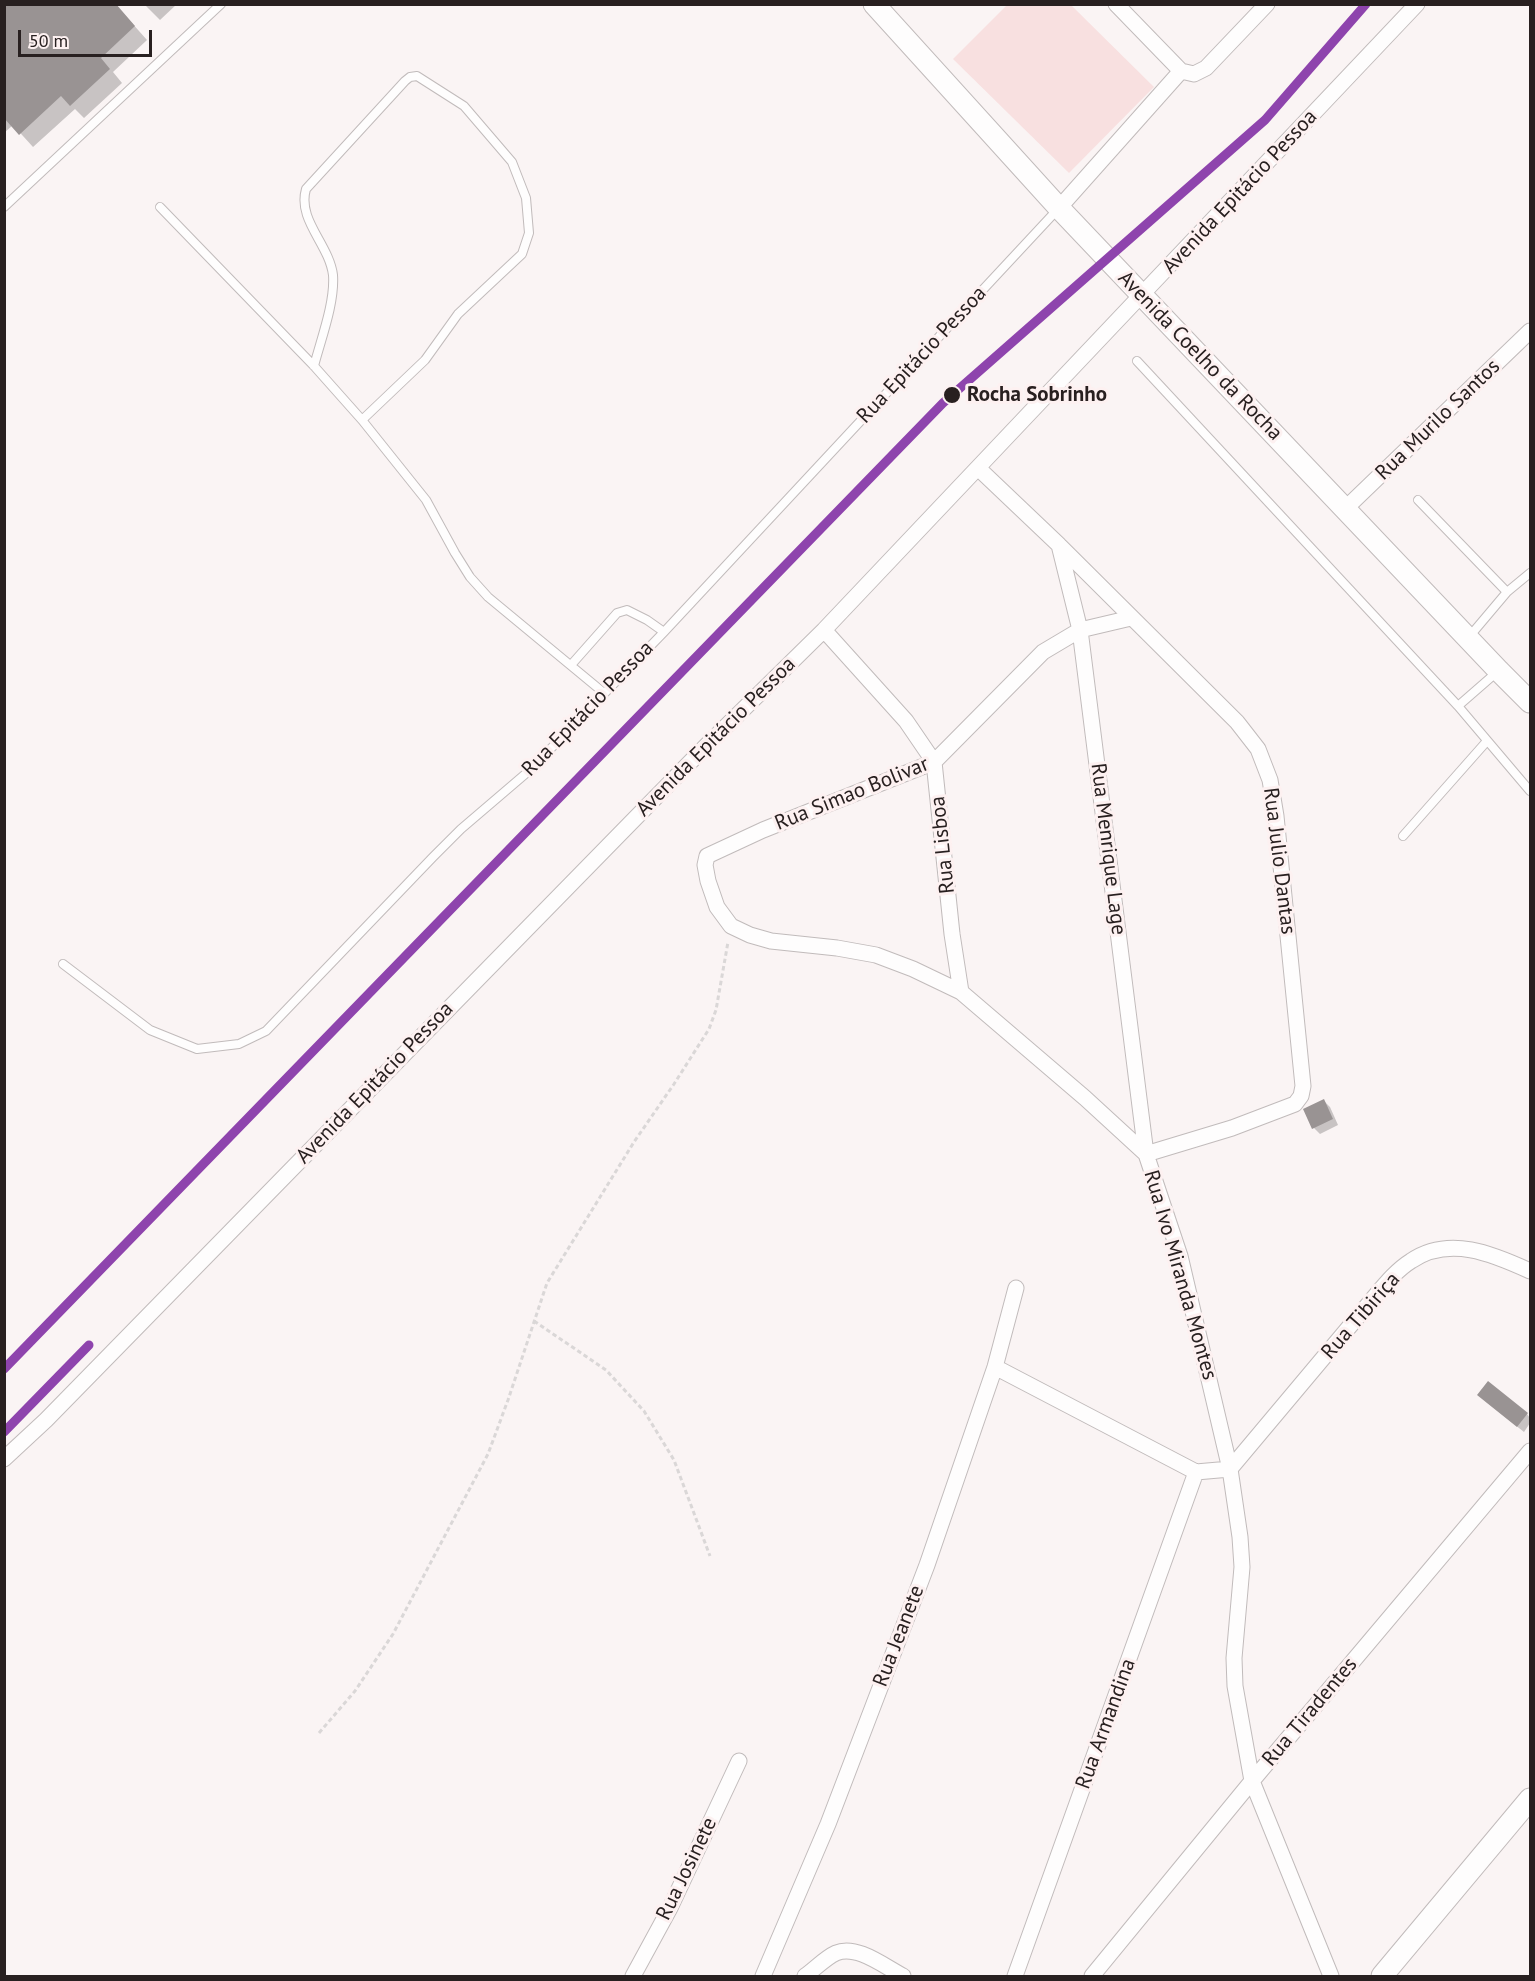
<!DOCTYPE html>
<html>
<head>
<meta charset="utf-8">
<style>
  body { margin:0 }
  #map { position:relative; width:1535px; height:1981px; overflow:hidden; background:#faf4f4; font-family:"PT Sans",sans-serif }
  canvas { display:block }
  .frame { position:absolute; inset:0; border:6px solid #282020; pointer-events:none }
  .scale { position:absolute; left:18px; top:30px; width:134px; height:27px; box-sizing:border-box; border:3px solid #282020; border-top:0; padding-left:8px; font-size:18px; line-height:21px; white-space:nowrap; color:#282020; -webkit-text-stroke:4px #fdf1f1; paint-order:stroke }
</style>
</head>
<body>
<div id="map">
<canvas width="1535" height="1981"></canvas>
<div class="frame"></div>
<div class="scale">50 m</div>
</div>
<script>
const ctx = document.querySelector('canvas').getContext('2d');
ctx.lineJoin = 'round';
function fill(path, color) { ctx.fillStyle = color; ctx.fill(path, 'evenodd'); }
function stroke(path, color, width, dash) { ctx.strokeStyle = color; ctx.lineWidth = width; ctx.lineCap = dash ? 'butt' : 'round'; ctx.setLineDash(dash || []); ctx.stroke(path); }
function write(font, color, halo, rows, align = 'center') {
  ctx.font = font + ' "PT Sans",sans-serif'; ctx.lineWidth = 6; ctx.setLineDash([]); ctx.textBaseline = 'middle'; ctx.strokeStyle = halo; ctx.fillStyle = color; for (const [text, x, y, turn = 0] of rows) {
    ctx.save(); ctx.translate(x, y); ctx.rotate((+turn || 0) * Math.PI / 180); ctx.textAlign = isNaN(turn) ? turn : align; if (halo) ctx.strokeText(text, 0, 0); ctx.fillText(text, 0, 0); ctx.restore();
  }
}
const green = new Path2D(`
  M 1007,5 L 1071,5 L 1154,87 L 1069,173 L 953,59 Z`);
const shadow = new Path2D(`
  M 4,4 L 115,4 L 147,40 L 113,72 L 122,83 L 84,118 L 75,109 L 33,147 L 13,125 L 4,133 Z
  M 144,4 L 177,4 L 160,20 Z
  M 1324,1101 L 1330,1107 L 1338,1125 L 1320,1134 L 1314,1128 Z
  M 1485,1401 L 1527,1414 L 1530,1418 L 1530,1423 L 1524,1432 Z`);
const building = new Path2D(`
  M 4,4 L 116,4 L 135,26 L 101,58 L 110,69 L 70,106 L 61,96 L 19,135 L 4,118 Z
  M 1324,1099 L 1333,1119 L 1312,1129 L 1303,1109 Z
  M 1488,1381 L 1528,1413 L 1517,1427 L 1477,1395 Z`);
const path = new Path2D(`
  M 534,1321 L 606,1370 L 644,1411 L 674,1460 L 710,1556
  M 319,1733 L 355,1691 L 393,1634 L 488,1454 L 508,1400 L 547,1283 L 634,1142 L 674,1084 L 709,1029 L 716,1010 L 728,942`);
const lane = new Path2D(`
  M 4,207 L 221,4
  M 160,207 L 314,366 L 362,420 L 426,500 L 455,553 L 470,577 L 488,597 L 604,693
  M 1137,361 L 1458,706 L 1497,672
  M 314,366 C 321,339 335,303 333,275 C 329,244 297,220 306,189 L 405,81 L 410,77 L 417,76 L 464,106 L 512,162 L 526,198 L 529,233 L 522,254 L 458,314 L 425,360 L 362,420
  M 1418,500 L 1507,592
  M 1469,637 L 1507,592 L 1530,573
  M 571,665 L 617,613 L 627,610 L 647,620 L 664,632
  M 1458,706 L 1530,791
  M 1403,836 L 1487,741
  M 63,964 L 150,1030 L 197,1049 L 239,1044 L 266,1031 L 433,857 L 461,829 L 530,770 L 664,632 L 1058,209`);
const street = new Path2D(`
  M 1116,4 L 1181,71
  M 1181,71 L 1194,74 L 1206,68 L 1267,4
  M 1059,208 L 1181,71
  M 978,468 L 1059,545 L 1237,722 L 1258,749 L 1270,780 L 1276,816 L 1303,1086 L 1301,1096 L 1295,1104 L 1232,1128 L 1146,1154 L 1080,630 L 1059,545
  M 1345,509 L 1530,331
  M 1131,618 L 1080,630 L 1043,652 L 934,762 L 763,830 L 707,856 L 705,865 L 708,881 L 717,907 L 731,926 L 750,935 L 771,941 L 837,948 L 876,955 L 913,969 L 961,992 L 1085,1098 L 1146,1154 L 1180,1256 L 1230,1469 L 1240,1537 L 1242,1567 L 1234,1658 L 1235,1686 L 1252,1781 L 1331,1976
  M 824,630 L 906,721 L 934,762 L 952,934 L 961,992
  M 995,1367 L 1196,1472 L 1230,1469 L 1371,1301 C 1383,1287 1395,1271 1411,1261 C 1449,1235 1493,1254 1530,1271
  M 4,1459 L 46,1420 L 705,747 L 824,630 L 1417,4
  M 633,1976 L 670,1908 L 739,1761
  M 763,1976 L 828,1824 L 927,1565 L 995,1367 L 1016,1288
  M 805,1976 C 815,1969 825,1958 836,1953 C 857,1944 885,1967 903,1976
  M 1015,1976 L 1196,1472
  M 1092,1976 L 1252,1781 L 1530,1451`);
const secondary = new Path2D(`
  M 874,4 L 1059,208 L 1499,671 L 1530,702
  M 1382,1976 L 1530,1799`);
const rail1 = new Path2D(`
  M 4,1369 L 943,403 L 1265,120 L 1366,4
  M 4,1432 L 89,1345`);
const markers = [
  [952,395,9,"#282020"]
];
const streetNames = [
  ["Avenida Epitácio Pessoa",1240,192,-47],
  ["Rua Epitácio Pessoa",922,355,-47],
  ["Avenida Coelho da Rocha",1200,356,46],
  ["Rua Murilo Santos",1438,420,-44],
  ["Rua Epitácio Pessoa",588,709,-46],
  ["Avenida Epitácio Pessoa",716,737,-45],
  ["Rua Simao Bolivar",852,794,-22],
  ["Rua Lisboa",943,845,-96],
  ["Rua Menrique Lage",1108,849,83],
  ["Rua Julio Dantas",1279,861,83],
  ["Avenida Epitácio Pessoa",375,1083,-46],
  ["Rua Ivo Miranda Montes",1180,1275,74],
  ["Rua Tibiriça",1361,1316,-49],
  ["Rua Jeanete",899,1636,-69],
  ["Rua Tiradentes",1310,1712,-50],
  ["Rua Armandina",1106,1724,-70],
  ["Rua Josinete",687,1869,-64]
];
const stopNames = [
  ["Rocha Sobrinho",967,395]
];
fill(green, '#f8e0e0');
fill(shadow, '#0003');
fill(building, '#999393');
stroke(lane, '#c1bbbb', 10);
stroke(street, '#c1bbbb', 17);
stroke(secondary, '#c1bbbb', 23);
stroke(path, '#dad7d7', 3, [4.5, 3]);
stroke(lane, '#fefdfd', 8);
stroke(street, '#fefdfd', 15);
stroke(secondary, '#fefdfd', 21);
stroke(rail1, '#8e44ad', 9);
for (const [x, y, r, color] of markers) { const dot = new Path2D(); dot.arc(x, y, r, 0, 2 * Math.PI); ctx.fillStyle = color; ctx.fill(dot); stroke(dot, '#fdf1f1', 2); }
write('21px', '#282020', '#fdf1f1', streetNames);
write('bold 21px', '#282020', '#fdf1f1', stopNames, 'left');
</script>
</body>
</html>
